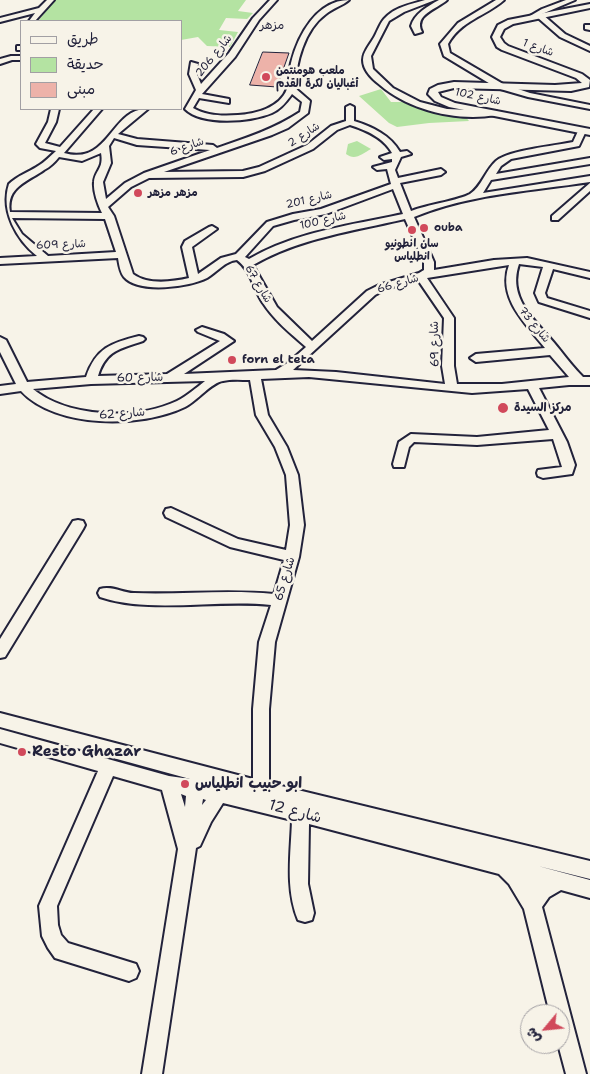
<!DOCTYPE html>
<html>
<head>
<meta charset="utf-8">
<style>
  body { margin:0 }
  #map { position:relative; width:590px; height:1074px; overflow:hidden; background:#f7f3e8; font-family:"Shantell Sans","Playpen Sans Arabic",sans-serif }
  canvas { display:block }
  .legend { position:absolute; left:20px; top:20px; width:162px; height:90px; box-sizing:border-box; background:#f7f3e8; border:1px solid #a29fa3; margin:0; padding:6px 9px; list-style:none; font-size:15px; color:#22223b }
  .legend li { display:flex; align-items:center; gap:10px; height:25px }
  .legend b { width:25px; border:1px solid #a29fa3 }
  .north { position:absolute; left:520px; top:1004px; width:50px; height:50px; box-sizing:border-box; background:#f7f3e8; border:1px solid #a29fa3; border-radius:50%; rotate:242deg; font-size:14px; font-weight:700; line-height:20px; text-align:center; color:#22223b }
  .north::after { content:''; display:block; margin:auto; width:18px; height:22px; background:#d1495b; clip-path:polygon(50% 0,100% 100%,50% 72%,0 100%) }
</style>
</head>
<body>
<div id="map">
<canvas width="590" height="1074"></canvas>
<ul class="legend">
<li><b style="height:6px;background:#f7f3e8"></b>طريق</li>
<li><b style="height:14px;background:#b4e3a2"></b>حديقة</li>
<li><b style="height:14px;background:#edb2a9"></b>مبنى</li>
</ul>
<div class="north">ش</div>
</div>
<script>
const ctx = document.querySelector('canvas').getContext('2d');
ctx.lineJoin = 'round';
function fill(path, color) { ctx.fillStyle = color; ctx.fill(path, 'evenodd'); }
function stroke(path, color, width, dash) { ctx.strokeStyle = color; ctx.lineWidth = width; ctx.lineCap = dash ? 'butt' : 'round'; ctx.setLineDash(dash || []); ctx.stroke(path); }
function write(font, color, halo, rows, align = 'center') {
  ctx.font = font + ' "Shantell Sans","Playpen Sans Arabic",sans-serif'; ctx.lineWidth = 5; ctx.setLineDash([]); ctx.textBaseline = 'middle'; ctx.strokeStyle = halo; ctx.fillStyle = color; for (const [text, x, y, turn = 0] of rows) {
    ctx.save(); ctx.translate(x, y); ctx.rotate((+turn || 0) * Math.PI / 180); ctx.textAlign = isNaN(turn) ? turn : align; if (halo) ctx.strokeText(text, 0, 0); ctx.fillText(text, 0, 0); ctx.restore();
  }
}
const green = new Path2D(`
  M 55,0 L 246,0 L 238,11 L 253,13 L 247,19 L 226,18 L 219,30 L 238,32 L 230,47 L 207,46 L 198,37 L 181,40 L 181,21 L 38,21 Z
  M 381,89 L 391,102 L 402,102 L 432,112 L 465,116 L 469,121 L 429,123 L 397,127 L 389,123 L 359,96 Z
  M 357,141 L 371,149 C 362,154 355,161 346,154 L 348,144 Z`);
const building = new Path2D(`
  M 263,52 L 289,53 L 277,87 L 250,85 Z`);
const minor = new Path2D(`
  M 47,0 L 54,0 L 35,21 L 29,21 L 35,13 L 0,22 L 0,18 L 39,8 Z
  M 270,0 L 277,0 L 259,20 L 235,57 L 202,94 L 229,99 L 229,103 L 199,98 L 193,108 C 207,116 223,116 238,115 C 255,114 280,108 287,89 C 290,81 289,71 291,63 C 298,35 317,0 349,0 C 342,6 333,8 326,14 C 304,30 296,63 295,88 L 310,101 L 308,113 L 288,128 L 272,135 L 164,172 L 243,171 L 259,167 L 307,145 L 331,126 L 346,121 L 346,107 L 350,105 L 354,107 L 354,121 C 373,127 390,135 400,152 L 407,151 L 411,154 L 401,157 L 395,170 L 398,178 L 441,169 L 445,172 L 441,175 L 400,183 L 411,211 C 426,205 460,200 470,194 C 482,186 485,171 496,161 C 509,150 554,146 573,142 L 579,129 L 586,131 L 579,146 L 511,159 L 501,166 L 496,174 L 590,158 L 590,164 L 491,180 L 483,193 L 590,176 L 590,182 C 532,191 469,194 414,217 L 434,262 L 434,270 L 494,260 L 527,258 L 590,272 L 590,278 L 553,269 L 545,293 L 547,298 L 590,311 L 590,318 L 539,302 L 535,293 L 543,267 L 519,264 C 506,302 541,324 560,350 C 567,359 574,368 583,377 L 590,377 L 590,385 L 569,385 L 539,388 L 567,442 L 575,465 L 572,474 L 543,478 L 538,476 L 537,473 L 538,470 L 562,467 L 553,439 L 477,445 L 414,442 L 409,447 L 404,467 L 394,467 L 393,464 L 399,442 L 411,434 L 477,437 L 549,430 L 528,389 L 472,393 L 309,377 L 261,379 L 268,415 L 287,447 L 298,475 L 304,525 L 299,557 L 275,642 L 269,709 L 269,783 L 590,861 L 590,879 L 538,866 L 590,880 L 590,898 L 561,890 L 549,897 L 542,907 L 586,1074 L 566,1074 L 558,1044 L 560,1044 L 560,1014 L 550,1014 L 524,909 L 509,884 L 499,874 L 309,824 L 308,884 L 314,913 L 312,920 L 305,922 L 298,920 C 285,888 291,853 292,820 L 223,803 L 211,822 L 200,846 L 196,848 L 162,1074 L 142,1074 L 178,849 L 162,790 L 113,776 L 57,906 L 58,925 L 61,935 L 68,943 L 136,964 L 139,971 L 136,978 L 129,981 L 55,958 L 48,948 L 42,936 L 39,906 L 98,771 L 0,743 L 0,729 L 169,776 L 190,779 L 0,727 L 0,713 L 253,779 L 253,709 L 259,642 L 271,605 C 216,599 150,614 100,597 L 98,593 L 100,589 C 111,585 123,593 134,593 C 181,595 227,589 274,594 L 284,560 L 230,547 L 166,517 L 164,513 L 166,509 L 171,508 L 238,539 L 286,550 L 290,525 L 286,475 L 275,447 L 256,415 L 250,380 C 241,380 231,379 223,381 C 212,382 197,401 185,407 C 142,428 56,429 21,391 L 0,394 L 0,386 L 16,384 L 0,352 L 0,337 L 6,340 L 27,382 L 86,377 C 96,348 111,343 139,336 L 143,337 L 145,339 L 143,341 C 120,349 106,350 98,376 L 167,374 L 220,341 L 198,332 L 196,330 L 202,327 L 224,334 L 234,341 L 184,374 L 276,370 L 289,362 L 306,347 C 290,333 274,320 263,303 C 253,289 251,270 237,260 C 225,261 217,272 207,278 C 190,287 138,294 124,277 C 120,272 119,264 118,258 L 0,264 L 0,258 L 37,256 C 17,240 0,211 9,184 C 17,176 29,172 38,166 C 45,162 50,156 56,151 L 40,148 L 36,144 L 48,122 L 51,109 L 59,109 L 56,122 L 45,143 L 60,147 L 94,109 L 102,109 L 64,153 C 110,166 111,107 148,109 L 118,134 L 137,139 L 213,145 L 217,148 C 246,138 274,129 300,112 L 302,102 L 292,94 C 287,101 281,109 272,113 C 251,122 202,126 185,109 L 196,90 L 189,74 L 191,62 L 198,64 L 197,74 L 201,84 L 229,53 L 253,18 ZM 350,125 C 366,130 384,138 392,153 L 380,157 L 384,160 L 392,159 L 392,162 L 373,167 L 377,170 L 387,169 L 391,184 L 321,209 L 293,214 L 267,222 L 236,254 L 221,258 L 198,274 L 192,247 L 217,229 L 212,226 L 209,227 L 185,241 L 182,247 L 189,278 C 171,282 148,285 133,274 L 114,216 L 108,207 L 131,187 L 149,178 L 243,177 L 265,171 L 313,149 L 337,130 ZM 114,138 L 137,145 L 210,150 L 144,173 L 125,183 L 106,199 L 103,182 L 111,163 L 109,146 ZM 101,153 C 104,169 95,170 94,182 C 93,191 98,205 102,213 L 10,212 C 6,187 27,182 44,170 C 50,167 55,162 59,157 L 82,161 ZM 393,189 L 403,214 C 351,225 295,232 249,259 L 245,257 L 273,226 L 294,220 L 326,214 ZM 12,218 L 105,219 L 116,252 L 48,256 L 22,234 ZM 405,219 L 424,262 L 424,270 L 419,273 L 379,285 L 367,291 L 312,341 L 277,307 L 253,265 C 300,238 353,231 405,219 ZM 509,265 C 497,298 526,324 545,348 L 476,354 L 470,358 L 476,362 L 550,355 L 569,377 L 502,384 L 457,384 L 454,366 L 454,318 L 427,278 ZM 418,280 L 444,318 L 442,366 L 445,384 L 336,372 L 293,370 L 375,295 L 386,289 ZM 205,381 C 196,388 187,396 177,401 C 137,420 68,418 33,389 L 91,384 ZM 181,794 L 186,796 L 185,807 ZM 203,799 L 206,800 L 202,805 Z
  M 425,0 L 435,0 L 404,12 L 389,21 L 371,56 L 373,69 L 393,88 L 420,102 L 447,109 L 493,111 L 496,111 L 496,115 C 457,122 409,110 380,85 C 372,79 363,70 363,60 C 363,52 369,46 373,39 C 377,33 379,25 384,19 C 394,7 412,4 425,0 Z
  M 439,0 L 447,0 C 437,9 413,15 422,32 L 415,34 L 411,26 C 414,14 428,6 439,0 Z
  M 496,0 L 504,0 C 486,16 460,21 448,44 L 450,53 L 503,84 L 530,93 L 590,105 L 590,109 L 528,97 L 497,88 L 444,56 L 440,44 L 458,23 Z
  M 566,0 L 575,0 L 542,14 L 565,34 L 590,46 L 590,51 L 560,37 L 537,17 L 533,18 L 530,16 L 542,9 Z
  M 585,25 L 590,25 L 590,30 L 585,29 Z
  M 17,46 L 21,46 L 21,50 L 17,50 Z
  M 11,56 L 21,56 L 21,60 L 12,60 L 0,64 L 0,59 Z
  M 590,183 L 590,191 L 558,220 L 552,220 L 552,216 Z
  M 78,520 L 83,521 L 85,525 L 83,529 L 5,657 L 0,658 L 0,639 L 73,521 Z`);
const major = new Path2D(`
  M 590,4 L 590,8 L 513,24 L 504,29 L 500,37 L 504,43 L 508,46 L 582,74 L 590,80 L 589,87 L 571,91 L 454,88 L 438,92 L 441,97 L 455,103 L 590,129 L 590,135 L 449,107 L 435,101 L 428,94 L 430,89 L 438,85 L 454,82 L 555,85 L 582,83 L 576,78 L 502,50 L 497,47 L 492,37 L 498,25 L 508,20 Z`);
const markers = [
  [266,77,5,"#d1495b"],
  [138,193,5,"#d1495b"],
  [424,228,5,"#d1495b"],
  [412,230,5,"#d1495b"],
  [232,360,5,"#d1495b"],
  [503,408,6,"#d1495b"],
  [22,752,5,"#d1495b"],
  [185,784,5,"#d1495b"]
];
const farStreetnames = [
  ["شارع 1",538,48,20],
  ["شارع 206",214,56,-51],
  ["شارع 102",478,97,12],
  ["شارع 2",304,135,-33],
  ["شارع 6",187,147,-19],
  ["شارع 201",309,200,-13],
  ["شارع 100",323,221,-13],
  ["شارع 609",61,245,-2],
  ["شارع 67",258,284,60],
  ["شارع 66",398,284,-16],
  ["شارع 73",534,325,51]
];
const farPoinames = [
  ["ملعب هومنتمن",276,71],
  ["أغباليان لكرة القدم",276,84],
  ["مزهر مزهر",148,193],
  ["ouba",434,228],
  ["سان انطونيو",412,244,"center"],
  ["انطلياس",412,257,"center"]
];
const farQuarternames = [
  ["مزهر",272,26]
];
const streetNames = [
  ["شارع 69",435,344,-91],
  ["شارع 60",140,378,-1],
  ["شارع 62",122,414,-4],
  ["شارع 65",285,579,-73]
];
const poiNames = [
  ["forn el teta",242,360],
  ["مركز السيدة",514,408]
];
const nearPoinames = [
  ["Resto Ghazar",32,752],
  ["ابو حبيب انطلياس",195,784]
];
const nearStreetnames = [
  ["شارع 12",295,812,15]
];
fill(green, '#b4e3a2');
fill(building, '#edb2a9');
stroke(building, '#22223b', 1);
stroke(minor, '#22223b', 4);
stroke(major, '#22223b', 4);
fill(minor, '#f7f3e8');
fill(major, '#f7f3e8');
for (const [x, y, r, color] of markers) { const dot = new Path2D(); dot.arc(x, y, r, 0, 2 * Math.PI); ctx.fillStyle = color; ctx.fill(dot); stroke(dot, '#f7f3e8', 2); }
write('11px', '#22223b', '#f7f3e8', farStreetnames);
write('bold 11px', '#22223b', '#f7f3e8', farPoinames, 'left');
write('12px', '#22223b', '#f7f3e8', farQuarternames);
write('12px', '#22223b', '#f7f3e8', streetNames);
write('bold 12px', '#22223b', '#f7f3e8', poiNames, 'left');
write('bold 15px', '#22223b', '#f7f3e8', nearPoinames, 'left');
write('15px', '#22223b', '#f7f3e8', nearStreetnames);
</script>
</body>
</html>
